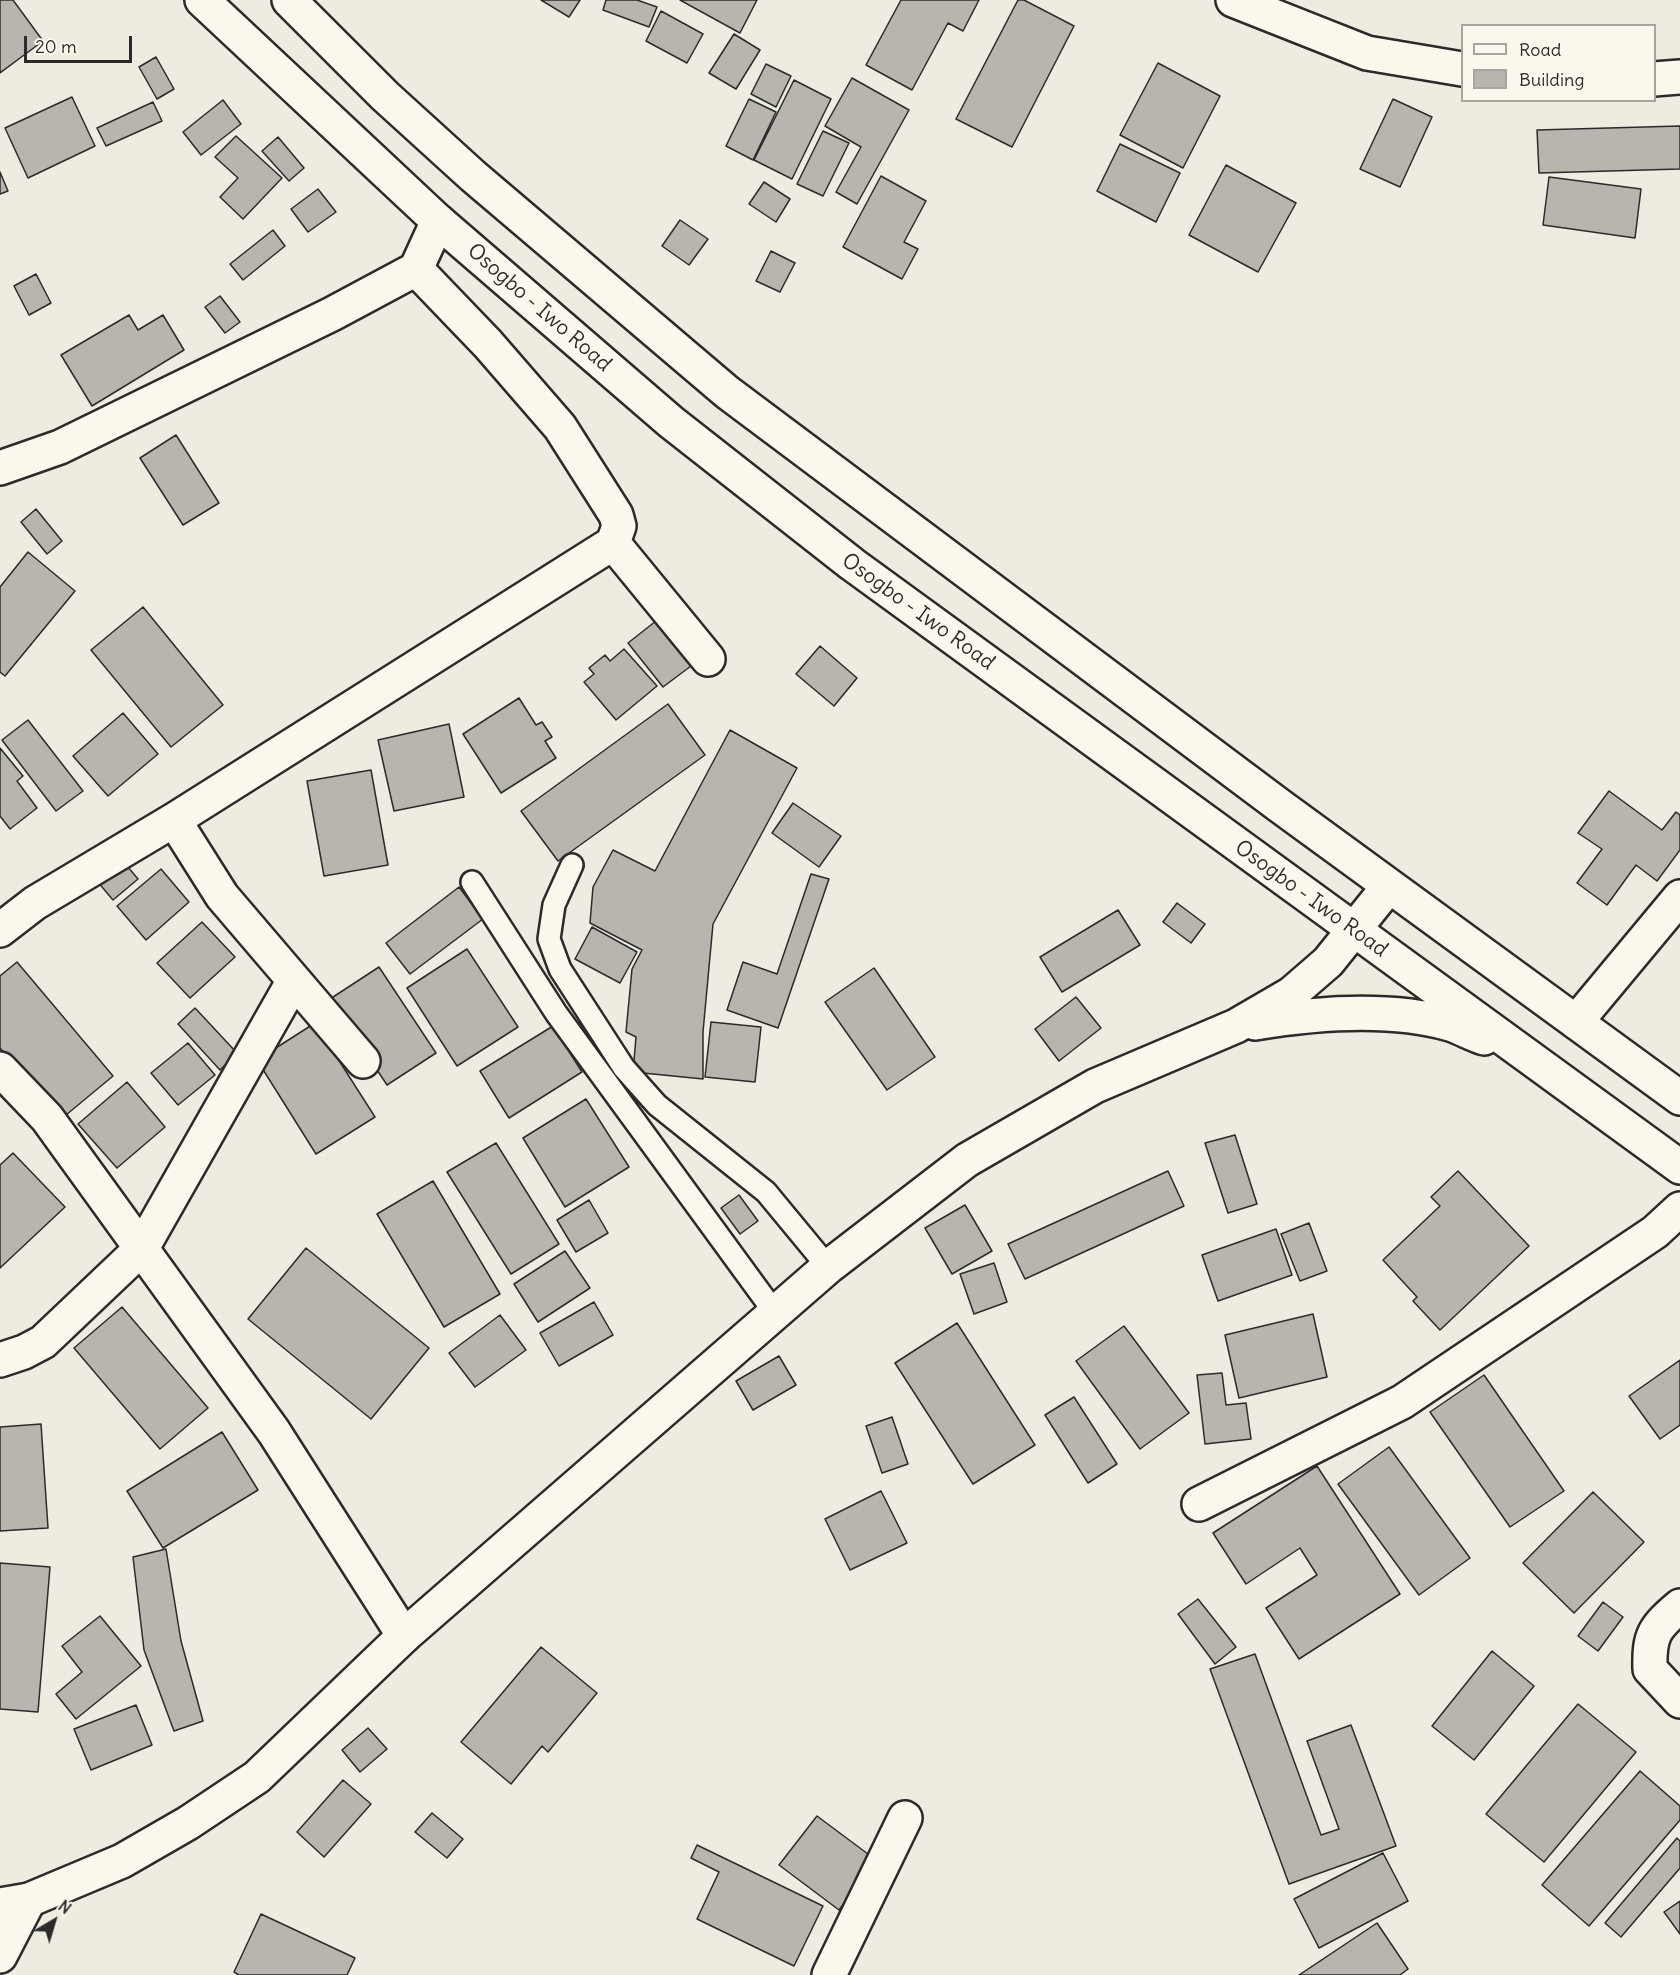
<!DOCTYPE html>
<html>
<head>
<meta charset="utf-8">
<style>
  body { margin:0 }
  #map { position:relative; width:1680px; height:1975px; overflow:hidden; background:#eeebe0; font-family:Delius,sans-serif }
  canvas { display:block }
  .legend { position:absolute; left:1461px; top:24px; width:195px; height:78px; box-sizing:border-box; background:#fbf7ec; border:2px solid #a8a59f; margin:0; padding:8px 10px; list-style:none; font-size:18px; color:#2b2b2b }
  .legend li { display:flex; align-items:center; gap:12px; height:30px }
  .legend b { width:30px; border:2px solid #a8a59f }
  .north { position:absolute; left:24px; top:1891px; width:60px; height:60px; -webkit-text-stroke:4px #fbf7ec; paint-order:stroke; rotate:38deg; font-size:16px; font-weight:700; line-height:24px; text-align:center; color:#2b2b2b }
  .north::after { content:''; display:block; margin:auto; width:21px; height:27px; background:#2b2b2b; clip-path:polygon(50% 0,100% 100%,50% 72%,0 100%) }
  .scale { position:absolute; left:24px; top:36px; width:108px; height:27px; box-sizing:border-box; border:3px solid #2b2b2b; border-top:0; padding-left:8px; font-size:18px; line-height:21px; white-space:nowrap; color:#2b2b2b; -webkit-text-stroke:4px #fbf7ec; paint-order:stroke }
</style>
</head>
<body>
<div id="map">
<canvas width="1680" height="1975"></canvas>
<ul class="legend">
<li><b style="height:8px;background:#fbf7ec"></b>Road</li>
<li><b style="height:16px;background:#b8b5ae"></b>Building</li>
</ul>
<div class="north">N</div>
<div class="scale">20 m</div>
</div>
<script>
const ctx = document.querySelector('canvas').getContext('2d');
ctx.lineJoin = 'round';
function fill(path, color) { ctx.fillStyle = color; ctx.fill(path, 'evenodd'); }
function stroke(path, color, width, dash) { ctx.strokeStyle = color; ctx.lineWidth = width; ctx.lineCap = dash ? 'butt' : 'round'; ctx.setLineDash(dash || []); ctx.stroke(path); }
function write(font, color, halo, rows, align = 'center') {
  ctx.font = font + ' Delius,sans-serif'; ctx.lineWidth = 6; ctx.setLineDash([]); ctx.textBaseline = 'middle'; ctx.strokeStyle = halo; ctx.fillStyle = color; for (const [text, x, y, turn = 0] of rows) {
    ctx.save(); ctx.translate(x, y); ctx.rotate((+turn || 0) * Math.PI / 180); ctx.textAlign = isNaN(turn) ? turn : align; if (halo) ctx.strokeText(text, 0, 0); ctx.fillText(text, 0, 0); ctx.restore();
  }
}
const building = new Path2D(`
  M 0,0 L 13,0 L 43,41 L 0,73 Z
  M 541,0 L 580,0 L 569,17 Z
  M 606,0 L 637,0 L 657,7 L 649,27 L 603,10 Z
  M 680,0 L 757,0 L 740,33 Z
  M 901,0 L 979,0 L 963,31 L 948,23 L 912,90 L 866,65 Z
  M 1018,0 L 1024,0 L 1074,26 L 1012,147 L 956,119 Z
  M 661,11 L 703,34 L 687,63 L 646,41 Z
  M 734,34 L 760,50 L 736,89 L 709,73 Z
  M 156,57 L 174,89 L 157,99 L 139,67 Z
  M 1158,63 L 1220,96 L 1183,168 L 1120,135 Z
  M 766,64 L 791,76 L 776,107 L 751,94 Z
  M 852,78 L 909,110 L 857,204 L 836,192 L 861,147 L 825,126 Z
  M 794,80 L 831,99 L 792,179 L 754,160 Z
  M 72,97 L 95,146 L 28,178 L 5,128 Z
  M 749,99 L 776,112 L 753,160 L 726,146 Z
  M 1393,99 L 1432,117 L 1400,187 L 1360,169 Z
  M 223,100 L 241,124 L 201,155 L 183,132 Z
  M 153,102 L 162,121 L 106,146 L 97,128 Z
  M 1680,126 L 1680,169 L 1539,173 L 1537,130 Z
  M 823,131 L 849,143 L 823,196 L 797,184 Z
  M 236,136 L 282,178 L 243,219 L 220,197 L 238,178 L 215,157 Z
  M 278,137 L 304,168 L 289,181 L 262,151 Z
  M 1120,144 L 1180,173 L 1156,222 L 1097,191 Z
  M 1226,165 L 1296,203 L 1258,272 L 1189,235 Z
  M 0,172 L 8,191 L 0,194 Z
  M 881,176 L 926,201 L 904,242 L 918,249 L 902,279 L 843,247 Z
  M 1549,177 L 1641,189 L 1635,238 L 1543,225 Z
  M 764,182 L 790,199 L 776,222 L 749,204 Z
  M 318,189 L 336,212 L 308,232 L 291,209 Z
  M 680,220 L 708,239 L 689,265 L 662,246 Z
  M 273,230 L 285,246 L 243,280 L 230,264 Z
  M 771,251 L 795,263 L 780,292 L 756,281 Z
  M 36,274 L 51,303 L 29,315 L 14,286 Z
  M 220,296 L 240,322 L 225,333 L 205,307 Z
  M 129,315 L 138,330 L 163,315 L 184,350 L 92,406 L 61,355 Z
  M 176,435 L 219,503 L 183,525 L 140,458 Z
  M 36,509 L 62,541 L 47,554 L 21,522 Z
  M 28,552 L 75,591 L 5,676 L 0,672 L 0,587 Z
  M 143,607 L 223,705 L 171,747 L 91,650 Z
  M 656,621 L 691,666 L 663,687 L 628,643 Z
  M 820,646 L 857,678 L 834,706 L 796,674 Z
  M 624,649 L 657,686 L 616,720 L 584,682 L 594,674 L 589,668 L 605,655 L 610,661 Z
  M 519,698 L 536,725 L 542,722 L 552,737 L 545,741 L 556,758 L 501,793 L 463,734 Z
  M 668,704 L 705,755 L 558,861 L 521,811 Z
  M 123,713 L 158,754 L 108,796 L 73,756 Z
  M 28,720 L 83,791 L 56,811 L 2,740 Z
  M 449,724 L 464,797 L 394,811 L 378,740 Z
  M 730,730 L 797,768 L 713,924 L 703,1032 L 703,1079 L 633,1072 L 636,1037 L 626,1032 L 632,969 L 642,950 L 590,923 L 593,887 L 613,850 L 655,871 Z
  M 0,748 L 23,776 L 17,781 L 37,808 L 10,829 L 0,816 Z
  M 371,770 L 388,865 L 324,876 L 307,781 Z
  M 1609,791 L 1662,830 L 1676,812 L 1680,815 L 1680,850 L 1657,881 L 1636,865 L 1607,905 L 1577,883 L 1602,849 L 1578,833 Z
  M 793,803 L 841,836 L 819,867 L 772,833 Z
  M 122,860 L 138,879 L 113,900 L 97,881 Z
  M 161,869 L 189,902 L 146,940 L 117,906 Z
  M 811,874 L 829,879 L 778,1028 L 727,1010 L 743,962 L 777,974 Z
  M 459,887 L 483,919 L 410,974 L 386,943 Z
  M 1177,903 L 1205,924 L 1191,943 L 1163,922 Z
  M 1118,910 L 1140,945 L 1062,992 L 1040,957 Z
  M 202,922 L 235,957 L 190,998 L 157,963 Z
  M 592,927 L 637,952 L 620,983 L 575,959 Z
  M 467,949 L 518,1027 L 457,1066 L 407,988 Z
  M 17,962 L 113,1076 L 60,1120 L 0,1048 L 0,976 Z
  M 379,967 L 436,1053 L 387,1085 L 330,999 Z
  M 874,968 L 935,1057 L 887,1090 L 825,1002 Z
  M 1076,997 L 1101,1028 L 1059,1061 L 1035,1029 Z
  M 195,1008 L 237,1053 L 220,1070 L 178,1024 Z
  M 711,1022 L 761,1027 L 755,1082 L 705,1077 Z
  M 315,1023 L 375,1117 L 316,1154 L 257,1060 Z
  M 553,1026 L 582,1072 L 509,1118 L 480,1071 Z
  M 188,1043 L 215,1075 L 178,1105 L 151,1073 Z
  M 127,1082 L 165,1127 L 117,1168 L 78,1124 Z
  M 586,1099 L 629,1167 L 565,1207 L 523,1138 Z
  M 1235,1135 L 1257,1204 L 1228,1213 L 1205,1143 Z
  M 496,1143 L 559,1244 L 511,1274 L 447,1172 Z
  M 13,1153 L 65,1207 L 0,1268 L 0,1165 Z
  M 1168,1171 L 1184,1206 L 1025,1279 L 1008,1244 Z
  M 1458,1171 L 1529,1246 L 1440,1330 L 1413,1301 L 1417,1297 L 1383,1260 L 1440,1206 L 1431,1197 Z
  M 433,1181 L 500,1294 L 444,1327 L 377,1214 Z
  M 739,1195 L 758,1221 L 740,1234 L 721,1208 Z
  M 589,1200 L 608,1233 L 576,1252 L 557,1220 Z
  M 965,1205 L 992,1251 L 952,1274 L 925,1228 Z
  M 1309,1223 L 1327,1271 L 1300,1281 L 1281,1234 Z
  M 1276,1229 L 1292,1275 L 1218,1301 L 1202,1255 Z
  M 306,1248 L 429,1348 L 371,1419 L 248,1319 Z
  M 565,1251 L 590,1288 L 538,1322 L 514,1284 Z
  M 994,1263 L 1007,1302 L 974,1314 L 960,1274 Z
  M 594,1302 L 613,1335 L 559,1366 L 540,1333 Z
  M 122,1307 L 208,1408 L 160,1449 L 74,1348 Z
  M 1313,1314 L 1327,1377 L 1239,1398 L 1225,1335 Z
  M 500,1315 L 526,1350 L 475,1387 L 449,1353 Z
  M 957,1323 L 1035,1445 L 973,1484 L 895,1363 Z
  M 1124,1326 L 1189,1413 L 1140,1449 L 1076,1361 Z
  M 779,1356 L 796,1385 L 753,1410 L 736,1381 Z
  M 1680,1360 L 1680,1425 L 1660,1439 L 1629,1396 Z
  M 1222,1373 L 1226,1405 L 1246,1403 L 1251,1439 L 1205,1444 L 1197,1375 Z
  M 1484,1375 L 1564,1491 L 1510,1527 L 1430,1412 Z
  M 1074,1397 L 1117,1464 L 1088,1483 L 1045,1415 Z
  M 892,1417 L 908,1464 L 882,1473 L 866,1426 Z
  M 41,1424 L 48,1528 L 0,1531 L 0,1427 Z
  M 222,1432 L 258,1490 L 163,1548 L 127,1491 Z
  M 1389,1447 L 1470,1558 L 1419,1595 L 1338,1484 Z
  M 1317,1466 L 1400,1594 L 1299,1659 L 1266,1608 L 1317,1575 L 1300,1548 L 1246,1584 L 1213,1533 Z
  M 881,1491 L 907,1543 L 850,1570 L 825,1519 Z
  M 1593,1492 L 1644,1542 L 1574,1613 L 1523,1563 Z
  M 166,1549 L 181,1641 L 203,1721 L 174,1731 L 144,1650 L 133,1557 Z
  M 0,1563 L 50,1567 L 38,1712 L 0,1709 Z
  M 1198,1599 L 1236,1647 L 1215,1664 L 1178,1614 Z
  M 1603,1602 L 1623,1617 L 1598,1651 L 1578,1636 Z
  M 100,1616 L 141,1666 L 76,1719 L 56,1694 L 82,1672 L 62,1646 Z
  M 541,1647 L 597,1693 L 548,1752 L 542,1746 L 511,1784 L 461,1742 Z
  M 1492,1651 L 1534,1686 L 1474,1760 L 1432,1726 Z
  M 1255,1654 L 1321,1835 L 1339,1829 L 1307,1741 L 1351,1725 L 1396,1846 L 1289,1884 L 1210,1669 Z
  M 1578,1704 L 1636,1752 L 1544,1862 L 1486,1814 Z
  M 136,1705 L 152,1745 L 91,1770 L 74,1729 Z
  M 368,1728 L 387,1749 L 360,1772 L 342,1750 Z
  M 1640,1771 L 1680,1806 L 1680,1820 L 1589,1926 L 1542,1885 Z
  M 343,1780 L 371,1804 L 324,1857 L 297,1832 Z
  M 432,1813 L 463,1839 L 447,1858 L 415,1832 Z
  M 817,1816 L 876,1860 L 839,1910 L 779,1865 Z
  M 1677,1838 L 1680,1841 L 1680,1868 L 1621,1937 L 1605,1923 Z
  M 697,1845 L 823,1906 L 794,1966 L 697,1919 L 719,1872 L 691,1858 Z
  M 1383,1853 L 1408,1901 L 1319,1948 L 1294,1899 Z
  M 1680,1901 L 1680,1934 L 1664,1912 Z
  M 261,1914 L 355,1958 L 347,1975 L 239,1975 L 234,1972 Z
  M 1377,1923 L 1408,1969 L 1400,1975 L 1299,1975 Z`);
const lane = new Path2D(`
  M 572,865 L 554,905 L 549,939 L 560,969 L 624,1068 L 657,1105 L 766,1192 L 828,1267
  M 472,882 L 556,1013 L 775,1313`);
const street = new Path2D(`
  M 1233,0 L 1367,53 L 1462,69
  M 1654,79 L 1680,77
  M 0,468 L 60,447 L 332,314 L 416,269 L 438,221
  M 613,543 L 708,659
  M 174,820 L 222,896 L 363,1061
  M 0,930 L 35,903 L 174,820 L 613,543 L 619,526 L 616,515 L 560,427 L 488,344 L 416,269
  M 1576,1022 L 1680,897
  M 0,1069 L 47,1118 L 274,1432 L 404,1636
  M 0,1360 L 24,1352 L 43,1342 L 142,1248 L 293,982
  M 1199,1504 L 1402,1402 L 1655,1232 L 1680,1209
  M 1680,1606 C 1654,1628 1649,1635 1650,1669 L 1680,1701
  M 0,1956 L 29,1900
  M 829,1975 L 905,1818`);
const primary = new Path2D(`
  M 202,0 L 438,221 L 671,422 L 852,564 L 1680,1167
  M 289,0 L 385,96 L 473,176 L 727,392 L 1280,806 L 1680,1098
  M 1255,1023 C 1316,1013 1390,1007 1450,1024 C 1461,1028 1473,1034 1484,1038
  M 0,1905 L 29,1900 L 122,1861 L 188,1823 L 257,1777 L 404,1636 L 828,1267 L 967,1160 L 1095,1086 L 1236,1026 L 1291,994 L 1328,962 L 1389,886`);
const streetNames = [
  ["Osogbo - Iwo Road",539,308,41],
  ["Osogbo - Iwo Road",918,612,36],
  ["Osogbo - Iwo Road",1311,899,36]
];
fill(building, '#b8b5ae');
stroke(building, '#2b2b2b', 1.5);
stroke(lane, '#2b2b2b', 26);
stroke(street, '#2b2b2b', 38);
stroke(primary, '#2b2b2b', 38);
stroke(lane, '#fbf7ec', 21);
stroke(street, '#fbf7ec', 33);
stroke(primary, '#fbf7ec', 33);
write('21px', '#2b2b2b', '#fbf7ec', streetNames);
</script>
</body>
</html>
